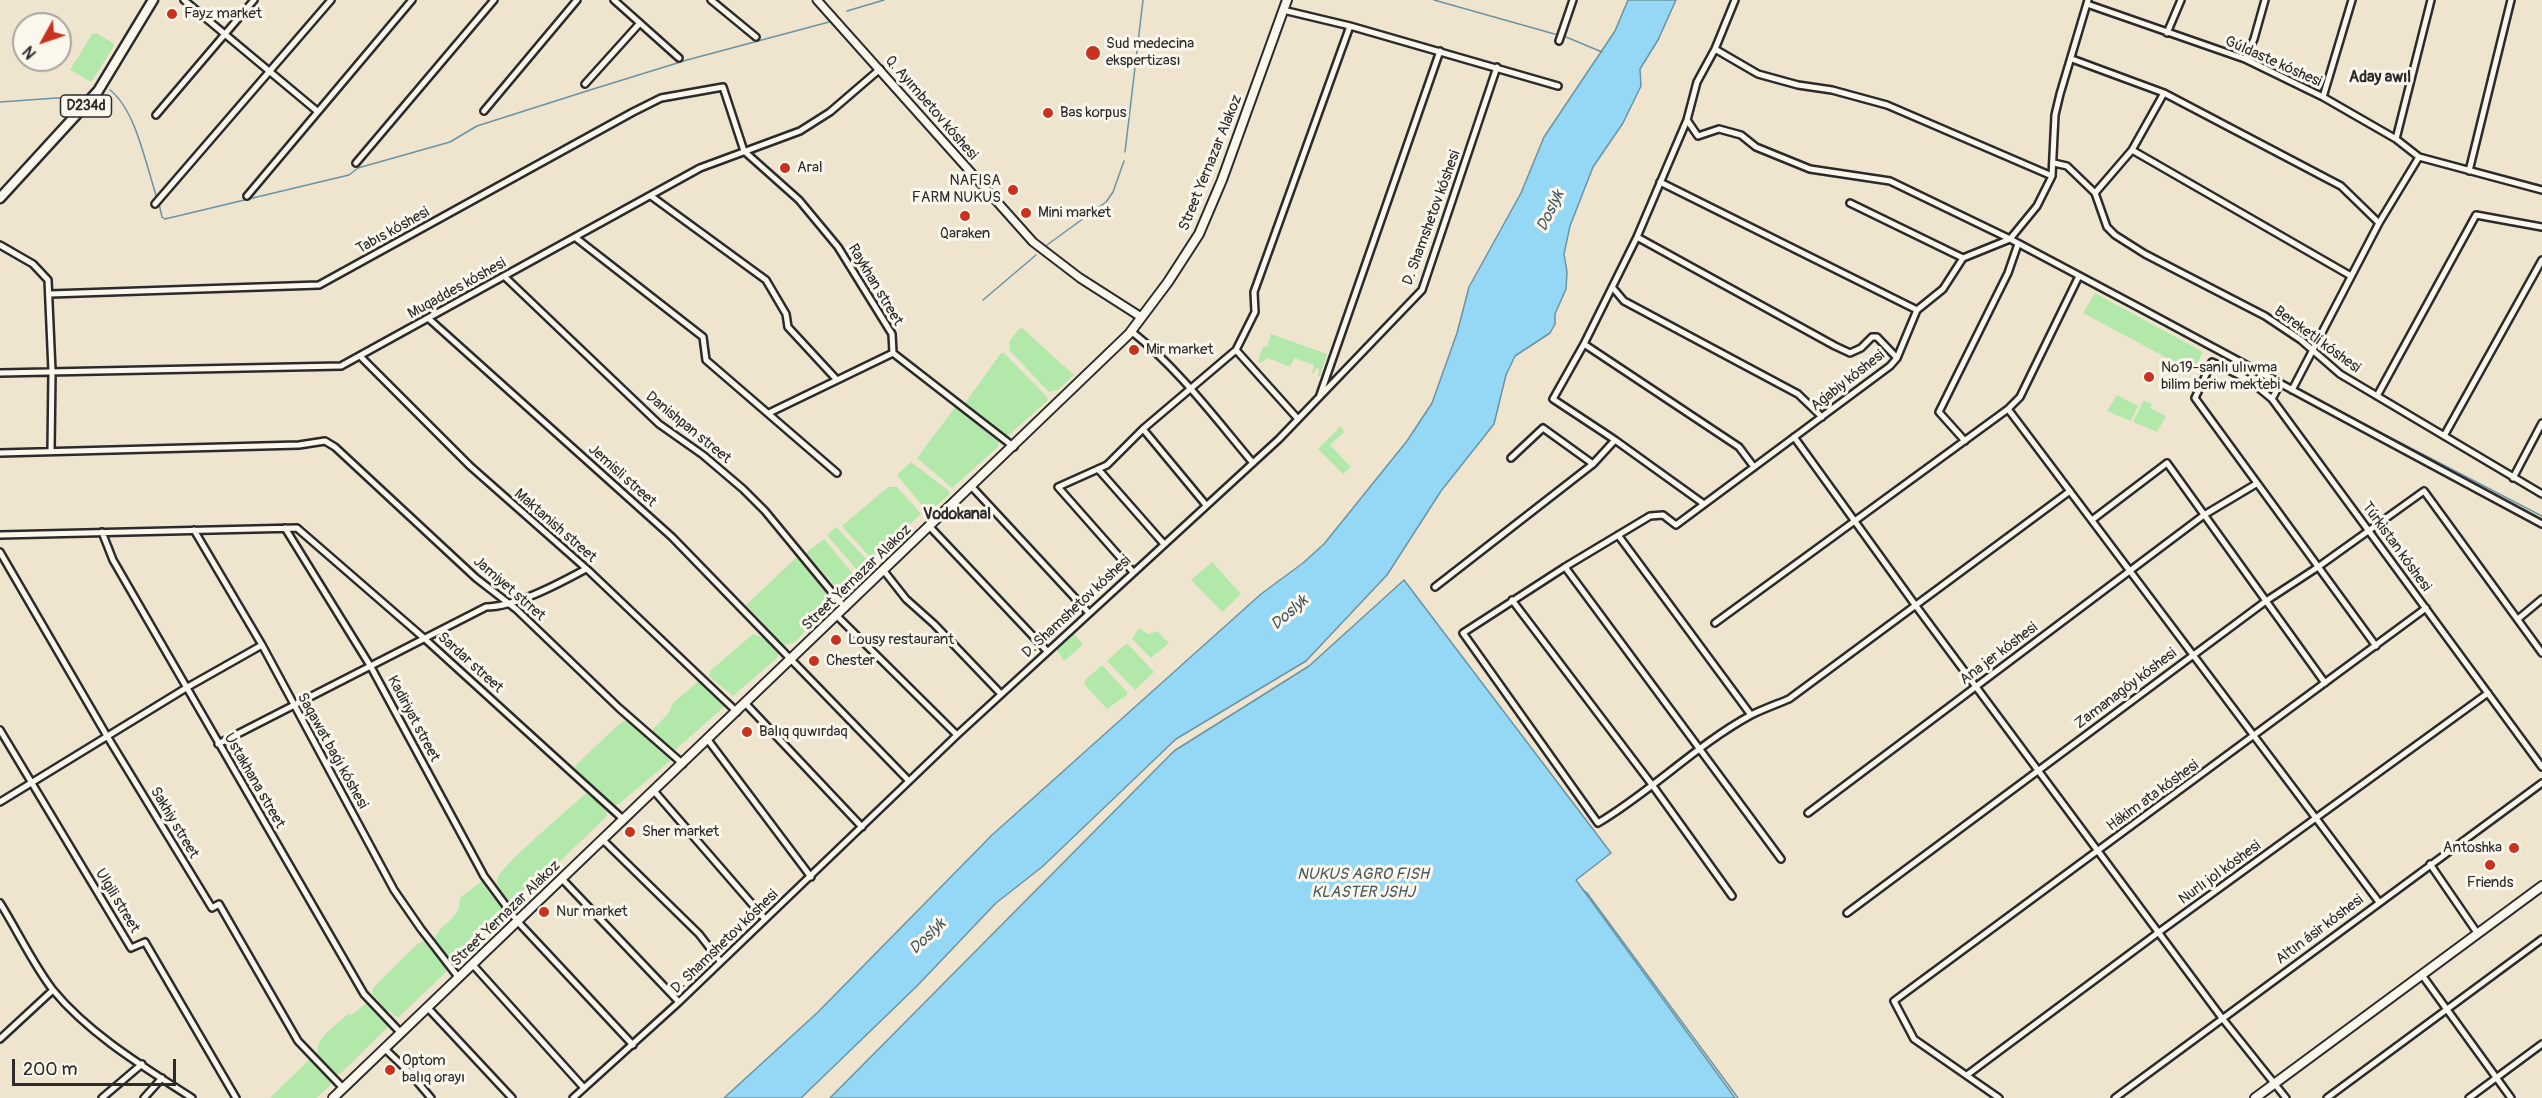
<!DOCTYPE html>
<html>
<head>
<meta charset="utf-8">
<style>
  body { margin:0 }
  #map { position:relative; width:2542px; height:1098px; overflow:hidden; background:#efe5cf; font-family:Pangolin,sans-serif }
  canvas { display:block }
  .north { position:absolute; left:12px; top:12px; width:60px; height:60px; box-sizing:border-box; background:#fbf7ec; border:2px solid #a8a59f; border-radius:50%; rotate:230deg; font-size:16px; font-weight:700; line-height:24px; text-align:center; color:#2b2b2b }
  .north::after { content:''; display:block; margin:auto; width:21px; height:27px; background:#c8321e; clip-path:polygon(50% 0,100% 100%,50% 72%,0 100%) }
  .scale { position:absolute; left:12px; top:1059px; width:164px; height:27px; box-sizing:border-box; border:3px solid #2b2b2b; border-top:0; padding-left:8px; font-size:18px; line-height:21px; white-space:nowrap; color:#2b2b2b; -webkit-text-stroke:4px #fbf7ec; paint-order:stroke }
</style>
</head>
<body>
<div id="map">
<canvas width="2542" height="1098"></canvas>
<div class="north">N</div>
<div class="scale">200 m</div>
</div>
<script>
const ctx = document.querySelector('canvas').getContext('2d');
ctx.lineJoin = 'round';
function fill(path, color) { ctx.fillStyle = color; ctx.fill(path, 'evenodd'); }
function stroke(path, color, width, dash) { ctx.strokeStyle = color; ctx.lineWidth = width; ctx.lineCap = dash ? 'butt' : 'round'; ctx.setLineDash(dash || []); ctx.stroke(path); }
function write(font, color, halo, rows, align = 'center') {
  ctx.font = font + ' Pangolin,sans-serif'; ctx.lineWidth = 6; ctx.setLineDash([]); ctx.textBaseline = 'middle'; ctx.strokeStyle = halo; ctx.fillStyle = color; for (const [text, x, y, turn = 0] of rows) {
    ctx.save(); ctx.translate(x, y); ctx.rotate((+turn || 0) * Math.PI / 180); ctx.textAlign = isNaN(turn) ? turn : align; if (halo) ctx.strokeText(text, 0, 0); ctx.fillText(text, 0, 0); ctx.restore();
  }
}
const green = new Path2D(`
  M 96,33 L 113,43 L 114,46 L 91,82 L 70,70 L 92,34 Z
  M 2095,293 L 2203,352 L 2193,372 L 2083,313 Z
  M 1022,328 L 1074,375 L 1058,390 L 1049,392 L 1010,351 L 1009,342 L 1018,330 Z
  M 1271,334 L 1327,354 L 1320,376 L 1318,376 L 1319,369 L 1316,368 L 1314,374 L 1312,373 L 1314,365 L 1294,358 L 1290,367 L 1268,358 L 1260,363 L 1258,361 L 1263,346 L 1267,347 Z
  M 1001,353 L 1004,353 L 1048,398 L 1047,401 L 1009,435 L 1005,434 L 965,403 Z
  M 2117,395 L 2138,406 L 2131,421 L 2107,411 Z
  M 2144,400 L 2152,404 L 2150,408 L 2166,416 L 2157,432 L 2133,422 Z
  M 956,406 L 999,439 L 998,447 L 952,488 L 917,458 Z
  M 1341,426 L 1344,432 L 1330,445 L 1351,467 L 1343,474 L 1318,449 Z
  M 911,462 L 949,491 L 949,495 L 932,509 L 925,509 L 897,475 Z
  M 888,487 L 897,487 L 921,514 L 875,557 L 871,558 L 842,526 Z
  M 836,527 L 869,562 L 858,571 L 827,535 Z
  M 824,539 L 854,575 L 838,589 L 806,553 Z
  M 798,556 L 827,591 L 833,602 L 794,643 L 784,645 L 746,605 Z
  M 1212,562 L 1241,594 L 1222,612 L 1191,580 Z
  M 1139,628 L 1148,634 L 1157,631 L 1169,643 L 1151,658 L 1132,639 Z
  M 1073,632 L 1083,645 L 1064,661 L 1055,647 Z
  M 753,634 L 769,640 L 779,653 L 777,658 L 733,696 L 709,676 L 710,671 Z
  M 1127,643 L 1154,672 L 1135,690 L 1107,661 Z
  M 1102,665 L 1127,692 L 1127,695 L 1107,709 L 1084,684 L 1085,680 Z
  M 701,679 L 726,705 L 675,750 L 653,733 L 652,730 L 669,713 L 672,704 Z
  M 626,721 L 631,721 L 666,752 L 670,761 L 619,804 L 614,805 L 577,772 L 575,766 L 619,724 Z
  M 585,794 C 595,797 607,805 607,816 L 519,901 L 514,904 L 511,903 C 507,897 495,887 497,879 C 500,867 571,807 585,794 Z
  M 482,881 L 486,883 L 507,911 L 453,963 L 434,943 C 436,923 461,922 460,898 Z
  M 423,941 L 447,968 L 446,972 L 399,1017 L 394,1016 L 390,1011 L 386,1011 L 372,993 L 373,988 L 415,946 Z
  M 368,1002 L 389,1026 L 340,1074 L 335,1075 C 301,1047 323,1036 348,1014 L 351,1015 Z
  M 310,1059 L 313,1059 L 331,1079 L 330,1086 L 316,1098 L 270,1098 Z`);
const water = new Path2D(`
  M 1628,0 L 1676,0 L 1658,40 L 1640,69 L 1641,86 L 1623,123 L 1593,167 L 1570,226 L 1564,254 L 1567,272 L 1566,289 L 1555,314 L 1555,324 L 1550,333 L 1515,356 L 1506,375 L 1494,424 L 1441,491 L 1387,575 L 1306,661 L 1176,739 L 1042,867 L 996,903 L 917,986 L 801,1098 L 724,1098 L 818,1012 L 992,835 L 1261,594 L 1303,563 L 1324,544 L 1407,441 L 1432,403 L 1457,333 L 1469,287 L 1521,193 L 1544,137 L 1615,31 Z
  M 1404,580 L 1611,853 L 1576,880 L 1735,1098 L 830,1098 L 1174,751 L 1309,666 Z`);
const stream = new Path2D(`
  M 1434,0 L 1558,35
  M 847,11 L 884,0
  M 1566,37 L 1602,52
  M 110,90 C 136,110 146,166 157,198
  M 0,102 L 85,96
  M 1125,152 L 1143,0
  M 159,204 L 162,217 L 165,219 L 349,175 L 358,168 L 450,142 L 477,126 L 590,90 L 687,60 L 829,22
  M 1047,245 L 1106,202 L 1113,192 L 1124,161
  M 983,300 L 1036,255
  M 2299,390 L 2542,516
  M 1583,890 L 1587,893 L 1738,1098`);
const minor = new Path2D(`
  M 184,0 L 317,111
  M 614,0 L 679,58
  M 711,0 L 756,37
  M 2087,4 L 2245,59 L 2323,97 L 2396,139 L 2419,157 L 2542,190
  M 1283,10 L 1350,26 L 1558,86
  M 2167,33 L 2181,0
  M 1559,41 L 1573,0
  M 1715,49 L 1758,74 L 1798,85 L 1832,90 L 1887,105 L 2052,176
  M 2072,59 L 2164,93 L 2341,186 L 2379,223
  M 2245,59 L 2254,39 L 2265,0
  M 585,84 L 640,23
  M 2323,97 L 2352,0
  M 484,111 L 577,0
  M 156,115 L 254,0
  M 1687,120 L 1698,136 L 1719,129 L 1741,135 L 1756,147 L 1810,169 L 1890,181 L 2010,239 L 2140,308 L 2542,524
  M 2396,139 L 2431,0
  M 2132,150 L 2351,276
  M 356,163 L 494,0
  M 2054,163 L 2067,166 L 2095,193 L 2107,227 L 2115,235 L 2145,254 L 2265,316 L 2301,340 L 2340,374 L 2542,494
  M 2469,171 L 2511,0
  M 1660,182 L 1917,310
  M 2095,193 L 2132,150 L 2164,93
  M 247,196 L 412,0
  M 651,196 L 766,280 L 786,314 L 788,327 L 837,380
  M 1850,203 L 1963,258
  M 155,204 L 331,0
  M 1637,237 L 1835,346 L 1850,353 L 1861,348 L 1872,337 L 1877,337 L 1897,358
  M 576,238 L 703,337 L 706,360 L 837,473
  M 0,245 L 33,264 L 48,280 L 52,371 L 51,451
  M 505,277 L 659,424 L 703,455 L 743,489 L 765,511 L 845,608
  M 1613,288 L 1624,301 L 1798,394 L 1822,417
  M 50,294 L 319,285 L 633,112 L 661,98 L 723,87 L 744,151 L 799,200 L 838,247 L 892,334 L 893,353 L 1014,447
  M 428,318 L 672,537 L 909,781
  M 1131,331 C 1178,368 1215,418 1253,463
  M 1584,344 L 1739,447 L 1754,467
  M 1236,350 L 1298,419
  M 360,356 L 470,466 L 589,571 L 737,712
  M 0,373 L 341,366 L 700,168 L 800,131 L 830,112 L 880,69
  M 2292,390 L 2379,223 L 2419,157
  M 1320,395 L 1440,51
  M 2377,396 L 2476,215 L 2542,227
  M 2272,399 L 2280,384
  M 2008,409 L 2379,902
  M 769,413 L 893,353
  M 1143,429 L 1206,505
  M 2444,436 L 2542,260
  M 1794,437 L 1916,606 L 2222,1018 L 2286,1098
  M 1965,441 L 1939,412 L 2008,273 L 2018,244
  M 0,453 L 299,445 L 325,441 L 335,447 L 476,578 L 516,609 L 619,708 L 683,764
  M 1511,458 L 1543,428 L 1593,464
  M 1098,469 L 1164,544
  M 2513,478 L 2542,423
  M 972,487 L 1088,612
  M 2070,491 L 1789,699 C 1777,704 1763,709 1751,715 C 1696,745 1652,791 1598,823 L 1463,633 L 1565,567 L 1650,516 L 1663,515 L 1676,525 L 1890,366 L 1897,358 L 1917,310 L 1943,289 L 1963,258 L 2010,239 L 2037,206 L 2052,176 L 2055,115 L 2060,94 L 2088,0
  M 1704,504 L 1615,440 L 1553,399 L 1584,344 L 1637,237 L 1687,120 L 1697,82 L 1715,49 L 1735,0
  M 2092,520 L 2167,463 L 2325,683
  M 930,527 L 1047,651
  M 285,528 L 371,667 L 484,876 L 518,922 L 633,1045
  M 194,530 L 262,645 L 394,890 L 421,929 L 459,978
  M 102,532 L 113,560 L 364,994 L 400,1032
  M 0,535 L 297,528 L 425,639 L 624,820
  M 1618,535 L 1751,715
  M 0,552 L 107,736 L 212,908 L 219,904 L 298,1041 L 343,1088
  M 1565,567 L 1781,859
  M 884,571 L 906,599 L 934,624 L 1001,694
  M 1133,572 L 1058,487 L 1107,465 L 1143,429 L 1236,350 L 1255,312 L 1254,292 L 1350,26
  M 1435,587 L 1593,464 L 1615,440
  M 1512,600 L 1653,786 L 1732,896
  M 837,616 L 957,735
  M 2518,619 L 2542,599
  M 1715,623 L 2008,409 L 2020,397 L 2079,276
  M 2376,646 L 2195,398 L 2212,362 L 2249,380 L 2272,399 L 2542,767
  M 746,704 L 862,827
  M 0,730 L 131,948 L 145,942 L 236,1098
  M 708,740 L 811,877
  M 218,744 L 486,607 C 516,607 560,583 586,569
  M 654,791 L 765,919
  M 0,802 L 186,688 L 262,645
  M 1808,813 L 2204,515 L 2256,484
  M 603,840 L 699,934 L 720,961
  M 2430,864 L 2478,934
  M 562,879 L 679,1002
  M 0,903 C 17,930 34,966 53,990 C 89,1034 144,1067 192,1098
  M 1847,913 L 2266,601 L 2318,567 L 2424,491 L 2542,653
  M 473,965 L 584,1088
  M 2422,975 L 2511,1098
  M 427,1007 L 512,1098
  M 0,1039 L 53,990
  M 384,1048 L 409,1072 L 431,1098
  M 1967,1075 L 2159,932 L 2488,693
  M 102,1098 L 142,1064
  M 144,1098 L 162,1078
  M 573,1098 L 679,1002 L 957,735 L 1279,439 L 1422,290 L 1497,67
  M 1999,1098 L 1914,1039 L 1894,1001 L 2426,608
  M 2115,1098 L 2542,783
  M 2327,1098 L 2542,939
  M 2469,1098 L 2542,1044`);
const tertiary = new Path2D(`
  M 817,0 L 1033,242 L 1080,278 L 1141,317`);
const secondary = new Path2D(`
  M 333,1098 L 1129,334 L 1168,282 L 1199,234 L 1222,180 L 1287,0
  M 2255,1098 L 2542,886`);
const primary = new Path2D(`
  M 0,198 L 98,91 L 153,0`);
const markers = [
  [172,14,6,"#c8321e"],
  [1093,53,8,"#c8321e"],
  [1048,113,6,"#c8321e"],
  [785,168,6,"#c8321e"],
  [1013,190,6,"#c8321e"],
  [1026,213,6,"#c8321e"],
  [965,216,6,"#c8321e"],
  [1134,350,6,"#c8321e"],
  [2149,377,6,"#c8321e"],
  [836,640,6,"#c8321e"],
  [814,661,6,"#c8321e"],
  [747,732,6,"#c8321e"],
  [630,832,6,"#c8321e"],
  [2514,848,6,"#c8321e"],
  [2490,865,6,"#c8321e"],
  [544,912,6,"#c8321e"],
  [390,1070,6,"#c8321e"]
];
const shields = [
  [86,106,51]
];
const shieldNames = [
  ["D234d",86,106]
];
const poiNames = [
  ["Fayz market",184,14],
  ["Sud medecina",1106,44],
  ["ekspertizası",1106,61],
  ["Bas korpus",1060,113],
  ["Aral",797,168],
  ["NAFISA",1001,181,"right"],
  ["FARM NUKUS",1001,198,"right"],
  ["Mini market",1038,213],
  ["Qaraken",965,234,"center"],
  ["Mir market",1146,350],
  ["№19-sanlı ulıwma",2161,368],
  ["bilim beriw mektebi",2161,385],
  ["Lousy restaurant",848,640],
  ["Chester",826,661],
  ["Balıq quwırdaq",759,732],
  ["Sher market",642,832],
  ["Antoshka",2502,848,"right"],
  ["Friends",2490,883,"center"],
  ["Nur market",556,912],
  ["Optom",402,1061],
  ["balıq orayı",402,1078]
];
const streetNames = [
  ["Gúldaste kóshesi",2273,62,24],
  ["Q. Ayımbetov kóshesi",931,108,49],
  ["Street Yernazar Alakoz",1211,163,-68],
  ["D. Shamshetov kóshesi",1432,218,-70],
  ["Tabıs kóshesi",393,231,-29],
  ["Raykhan street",875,285,59],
  ["Muqaddes kóshesi",457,289,-29],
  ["Bereketli kóshesi",2317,340,36],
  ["Aǵabiy kóshesi",1848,381,-38],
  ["Danishpan street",688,428,39],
  ["Jemisli street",622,476,42],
  ["Maktanish street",555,526,41],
  ["Túrkistan kóshesi",2396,547,54],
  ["Street Yernazar Alakoz",857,578,-44],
  ["Jamiyet strret",509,589,41],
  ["D. Shamshetov kóshesi",1077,607,-43],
  ["Ana jer kóshesi",1999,654,-37],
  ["Sardar street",470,663,42],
  ["Zamanagóy kóshesi",2126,689,-37],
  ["Kadiriyat street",413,719,62],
  ["Saqawat baǵı kóshesi",332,751,61],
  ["Ustakhana street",254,781,60],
  ["Hákim ata kóshesi",2153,796,-36],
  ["Sakhiy street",174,823,59],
  ["Nurlı jol kóshesi",2220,873,-36],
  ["Ulgili street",117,901,59],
  ["Street Yernazar Alakoz",506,914,-44],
  ["Altın ásir kóshesi",2320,930,-37],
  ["D. Shamshetov kóshesi",725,942,-44]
];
const neighbourhoodNames = [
  ["Aday awıl",2380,78],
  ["Vodokanal",957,515]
];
const waterNames = [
  ["Doslyk",1551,211,-64],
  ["Doslyk",1290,613,-41],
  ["NUKUS AGRO FISH",1363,875],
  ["KLASTER JSHJ",1363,893],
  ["Doslyk",928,937,-44]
];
fill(green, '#b3e8ab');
fill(water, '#94d8f5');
stroke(water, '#6a93a4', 1.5);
stroke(stream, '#6a93a4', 1.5);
stroke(minor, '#2b2b2b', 10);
stroke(tertiary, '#2b2b2b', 11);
stroke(secondary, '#2b2b2b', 12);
stroke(primary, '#2b2b2b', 13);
stroke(minor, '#fbf7ec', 5);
stroke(tertiary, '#fbf7ec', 7);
stroke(secondary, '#fbf7ec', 8);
stroke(primary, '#fbf7ec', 8);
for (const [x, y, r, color] of markers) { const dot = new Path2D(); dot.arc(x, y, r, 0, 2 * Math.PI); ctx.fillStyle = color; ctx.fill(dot); stroke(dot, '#fbf7ec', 2); }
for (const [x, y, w] of shields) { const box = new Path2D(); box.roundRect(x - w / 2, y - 11, w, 22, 4.5); ctx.fillStyle = '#fbf7ec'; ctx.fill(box); stroke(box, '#2b2b2b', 1.5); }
write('bold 14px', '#2b2b2b', null, shieldNames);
write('15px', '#2b2b2b', '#fbf7ec', poiNames, 'left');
write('15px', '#2b2b2b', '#fbf7ec', streetNames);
write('bold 16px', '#2b2b2b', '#fbf7ec', neighbourhoodNames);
write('italic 16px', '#45565e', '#fbf7ec', waterNames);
</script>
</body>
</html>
